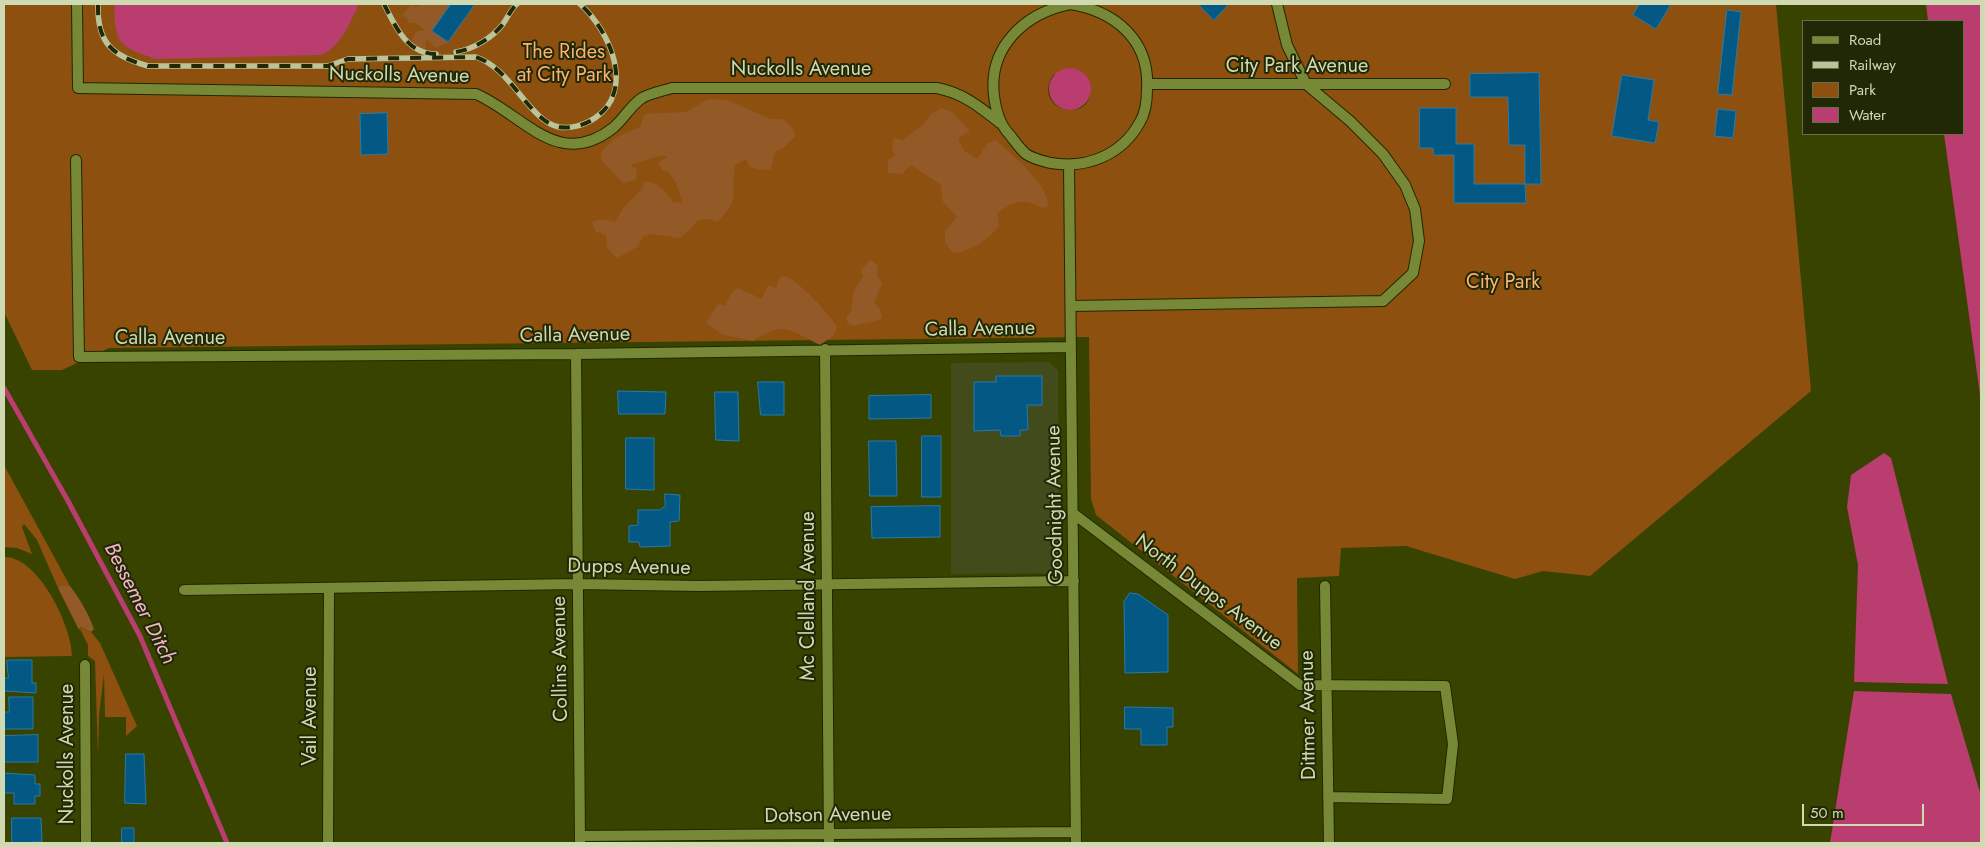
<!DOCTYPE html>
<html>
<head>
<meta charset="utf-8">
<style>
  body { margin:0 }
  #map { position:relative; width:1985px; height:847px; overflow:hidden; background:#384300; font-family:Jost,sans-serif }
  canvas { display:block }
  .frame { position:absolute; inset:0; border:5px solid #d0dab2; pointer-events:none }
  .legend { position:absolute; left:1802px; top:20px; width:162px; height:115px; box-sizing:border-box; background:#212805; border:1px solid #676f4a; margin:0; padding:6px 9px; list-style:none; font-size:15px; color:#d0dab2 }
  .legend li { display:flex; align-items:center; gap:10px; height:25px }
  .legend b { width:25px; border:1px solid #676f4a }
  .scale { position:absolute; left:1802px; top:804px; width:122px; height:22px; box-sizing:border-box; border:2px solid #d0dab2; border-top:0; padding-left:6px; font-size:15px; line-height:18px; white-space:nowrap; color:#d0dab2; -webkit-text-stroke:4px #212805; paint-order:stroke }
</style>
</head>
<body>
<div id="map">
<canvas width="1985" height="847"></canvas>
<div class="frame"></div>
<ul class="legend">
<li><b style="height:6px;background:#778836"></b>Road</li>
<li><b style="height:6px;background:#bac498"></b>Railway</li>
<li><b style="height:14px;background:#8e500f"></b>Park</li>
<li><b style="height:14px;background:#b93d6e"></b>Water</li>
</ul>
<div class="scale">50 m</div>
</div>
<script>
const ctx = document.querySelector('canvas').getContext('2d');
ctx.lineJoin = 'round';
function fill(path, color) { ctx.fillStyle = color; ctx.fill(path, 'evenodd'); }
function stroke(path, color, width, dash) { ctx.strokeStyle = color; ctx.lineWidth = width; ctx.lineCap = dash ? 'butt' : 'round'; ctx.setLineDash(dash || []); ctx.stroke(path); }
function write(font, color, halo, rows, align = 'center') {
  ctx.font = font + ' Jost,sans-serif'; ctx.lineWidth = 4; ctx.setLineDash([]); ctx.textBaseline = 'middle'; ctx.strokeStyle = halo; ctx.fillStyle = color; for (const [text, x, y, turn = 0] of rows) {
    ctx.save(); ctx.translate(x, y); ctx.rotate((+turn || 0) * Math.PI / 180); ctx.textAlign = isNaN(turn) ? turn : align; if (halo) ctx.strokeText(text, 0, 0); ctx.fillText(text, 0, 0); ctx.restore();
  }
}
const built = new Path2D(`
  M 1049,362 L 1058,370 L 1059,573 L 951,574 L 951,363 Z`);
const green = new Path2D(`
  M 4,4 L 1776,4 L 1811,391 L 1590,576 L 1543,571 L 1515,579 L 1406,546 L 1341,548 L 1339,576 L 1297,578 L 1298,674 L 1096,515 L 1091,499 L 1089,337 L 109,348 L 62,370 L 32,370 L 4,312 ZM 1080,70 C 1087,76 1090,80 1090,90 C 1092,124 1031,112 1053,75 Z
  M 4,465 L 70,586 L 61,585 L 58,588 L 37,540 L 24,524 L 22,527 L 32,554 L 17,548 L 4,547 Z
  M 4,557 C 38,556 72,626 72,656 L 4,657 Z
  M 79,627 L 91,632 L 100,643 L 137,726 L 126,736 L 126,717 L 105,717 L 104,674 L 99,715 L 98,755 L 95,661 L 88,656 L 88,645 Z`);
const forest = new Path2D(`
  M 423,4 L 459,4 L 456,33 L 453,36 L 449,35 L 450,41 L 438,47 L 435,47 L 428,40 L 425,42 L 426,48 L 420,50 L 411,42 L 416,32 L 425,30 L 416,23 L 408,23 L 407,17 L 404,17 L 403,14 L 411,5 L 415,7 Z
  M 709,99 L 727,100 L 770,119 L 783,119 L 792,128 L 796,136 L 783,148 L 775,151 L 771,169 L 762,170 L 750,167 L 746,159 L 735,165 C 729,194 743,195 718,222 C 694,213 696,227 680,238 L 652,234 L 643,237 L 637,247 L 617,258 L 607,248 L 606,235 L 596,232 L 592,222 L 602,219 L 615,222 L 624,207 L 642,189 L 645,181 C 660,184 665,190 673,202 L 683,203 L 676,183 L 669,172 L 662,170 L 658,163 L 667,157 L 662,155 L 630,165 L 637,169 L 636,180 L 623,183 L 601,160 L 602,151 L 615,138 L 640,127 L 645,114 L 686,112 Z
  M 941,108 L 952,112 L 970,131 L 958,138 L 964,151 L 977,159 L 988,143 L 996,140 C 1011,154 1050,185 1048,207 L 1042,208 C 1025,198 1012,201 997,214 L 999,226 C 987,241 972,251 953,253 L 945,243 L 945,231 L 957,217 L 943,202 L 941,185 L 911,165 L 902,174 L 888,173 L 888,160 L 895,155 L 892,147 L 894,138 L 903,140 L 924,124 L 931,114 Z
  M 871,260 L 878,266 L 877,276 L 882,283 L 874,303 L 880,309 L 882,318 C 873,324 864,322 854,326 L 848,324 L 846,317 L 851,311 L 854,290 L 863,276 L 861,269 Z
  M 786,276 C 801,284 828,312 837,327 L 834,335 L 820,345 C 789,330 785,320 753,341 L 722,334 L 706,323 L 718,304 L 725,306 L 731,294 L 738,288 L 762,299 L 768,285 L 776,288 L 780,277 Z
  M 61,585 L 70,586 C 80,599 88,613 94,629 L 91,632 L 80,627 L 79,630 L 58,588 Z`);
const water = new Path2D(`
  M 114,4 L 359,4 C 350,22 340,48 321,55 L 156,59 C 118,47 115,43 114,4 Z
  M 1926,4 L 1981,4 L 1981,402 L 1944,134 L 1964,134 L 1964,21 L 1928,21 Z
  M1049 89a21 21 0 1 1 42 0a21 21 0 1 1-42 0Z
  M 1884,453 L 1891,458 L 1948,684 L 1854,682 L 1858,565 L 1847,507 L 1851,475 Z
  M 1854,691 L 1951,694 L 1981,796 L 1981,843 L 1830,843 Z`);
const stream = new Path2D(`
  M 4,388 L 68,501 L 140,636 L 227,843`);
const building = new Path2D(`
  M 451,4 L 475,4 L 448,42 L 432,31 Z
  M 1198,4 L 1229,4 L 1214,20 Z
  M 1640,4 L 1671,4 L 1656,29 L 1633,15 Z
  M 1727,10 L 1741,12 L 1732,95 L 1718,94 Z
  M 1539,73 L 1541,184 L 1525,184 L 1525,145 L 1509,145 L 1508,97 L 1470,97 L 1470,74 Z
  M 1622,75 L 1654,80 L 1648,120 L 1659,122 L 1655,143 L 1612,136 Z
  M 1420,108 L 1456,108 L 1456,144 L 1474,144 L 1474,184 L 1525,184 L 1526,203 L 1454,203 L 1454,155 L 1434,155 L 1433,148 L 1420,148 Z
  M 1718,109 L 1736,111 L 1733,138 L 1715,136 Z
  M 387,113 L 388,154 L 361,155 L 360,114 Z
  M 996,376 L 1042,376 L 1042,405 L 1027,405 L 1028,430 L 1020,430 L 1020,436 L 1001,436 L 1000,430 L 974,431 L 974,382 L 996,382 Z
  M 758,382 L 784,382 L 784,415 L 761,415 Z
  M 618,391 L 666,392 L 665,414 L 619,414 Z
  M 715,392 L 738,392 L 739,441 L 716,440 Z
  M 931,395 L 931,418 L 869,419 L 869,396 Z
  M 922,436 L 941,436 L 941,497 L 922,497 Z
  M 626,438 L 654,438 L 654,490 L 626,489 Z
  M 869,441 L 896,441 L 897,496 L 870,496 Z
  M 665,494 L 680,495 L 679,521 L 670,522 L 670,546 L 640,547 L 639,542 L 629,542 L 629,526 L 638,525 L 638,510 L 660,510 L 665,506 Z
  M 940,506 L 940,537 L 872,538 L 871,507 Z
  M 1130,593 L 1138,594 L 1168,615 L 1168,672 L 1125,673 L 1124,602 Z
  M 7,660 L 32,660 L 32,683 L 36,683 L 36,693 L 4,691 L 4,678 L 8,678 Z
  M 9,697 L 33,697 L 33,729 L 4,729 L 4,712 L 9,712 Z
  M 1125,707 L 1173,708 L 1173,727 L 1167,727 L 1167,745 L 1141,745 L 1141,729 L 1125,729 Z
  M 38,735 L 38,762 L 4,762 L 4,736 Z
  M 126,754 L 144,754 L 146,804 L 125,803 Z
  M 4,773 L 35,775 L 35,784 L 40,784 L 40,796 L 35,796 L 35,804 L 14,804 L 14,793 L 4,793 Z
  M 12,818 L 41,818 L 42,842 L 12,843 Z
  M 122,828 L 134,828 L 134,843 L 122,843 Z`);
const street = new Path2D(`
  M 77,4 L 78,88 L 476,94 C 524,115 558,171 613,128 C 623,120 631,105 642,98 C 651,93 662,91 672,88 L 937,88 C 963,93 980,107 1000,123
  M 1070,4 C 1115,11 1150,40 1147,89 C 1147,100 1146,112 1140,122 C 1122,155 1087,169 1051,163 C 1043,161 1033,159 1026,154 C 1020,149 1014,140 1009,134 C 999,123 996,110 994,96 C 988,47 1025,13 1070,4 Z
  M 1148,84 L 1445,84
  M 76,160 L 79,357 L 576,354 L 1071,347
  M 1069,166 L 1076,843
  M 1071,306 L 1383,301 L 1413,273 L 1419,241 L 1415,209 L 1405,185 L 1383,154 L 1350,121 L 1306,84 L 1287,45 L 1277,4
  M 825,349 L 829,843
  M 576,354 L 580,843
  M 1074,514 L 1300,685 L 1445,686 L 1453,744 L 1447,799 L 1328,797
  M 1325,586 L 1329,843
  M 184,590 L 577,584 L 699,586 L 1074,581
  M 85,665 L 86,843
  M 580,836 L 1076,832
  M 328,843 L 329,588`);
const rail = new Path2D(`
  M 98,4 C 97,43 112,56 148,66 L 328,66 L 348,59 L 476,57 C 512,69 529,121 559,127 C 571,129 585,125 595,118 C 636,90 610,31 580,4
  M 384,4 C 395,26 407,54 436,54
  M 456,52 C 474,49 492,38 503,24 C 508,17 511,9 517,4`);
const parkNames = [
  ["The Rides",564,53],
  ["at City Park",564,76],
  ["City Park",1503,283]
];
const streetNames = [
  ["City Park Avenue",1297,67],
  ["Nuckolls Avenue",801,70],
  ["Nuckolls Avenue",399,76,1],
  ["Calla Avenue",980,330,-1],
  ["Calla Avenue",575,336,-1],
  ["Calla Avenue",170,339],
  ["Goodnight Avenue",1056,505,-91],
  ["Dupps Avenue",629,568,1],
  ["North Dupps Avenue",1208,593,37],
  ["Mc Clelland Avenue",809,596,-90],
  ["Collins Avenue",561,659,-91],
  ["Dittmer Avenue",1309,715,-91],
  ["Vail Avenue",311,716,-90],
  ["Nuckolls Avenue",68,754,-90],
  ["Dotson Avenue",828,816,-1]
];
const waterNames = [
  ["Bessemer Ditch",139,604,63]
];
fill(built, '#414b1b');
fill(green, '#8e500f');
fill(forest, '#935a28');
fill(water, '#b93d6e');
stroke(stream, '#b93d6e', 5);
fill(building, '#045984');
stroke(building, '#267aab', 1);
stroke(street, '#212800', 12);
stroke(street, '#778836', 10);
stroke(rail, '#bac498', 5.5);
stroke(rail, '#212805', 4, [11]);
write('20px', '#fcb274', '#212805', parkNames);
write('20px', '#d0dab2', '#212805', streetNames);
write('italic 21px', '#f6b6c9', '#212805', waterNames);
</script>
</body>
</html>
